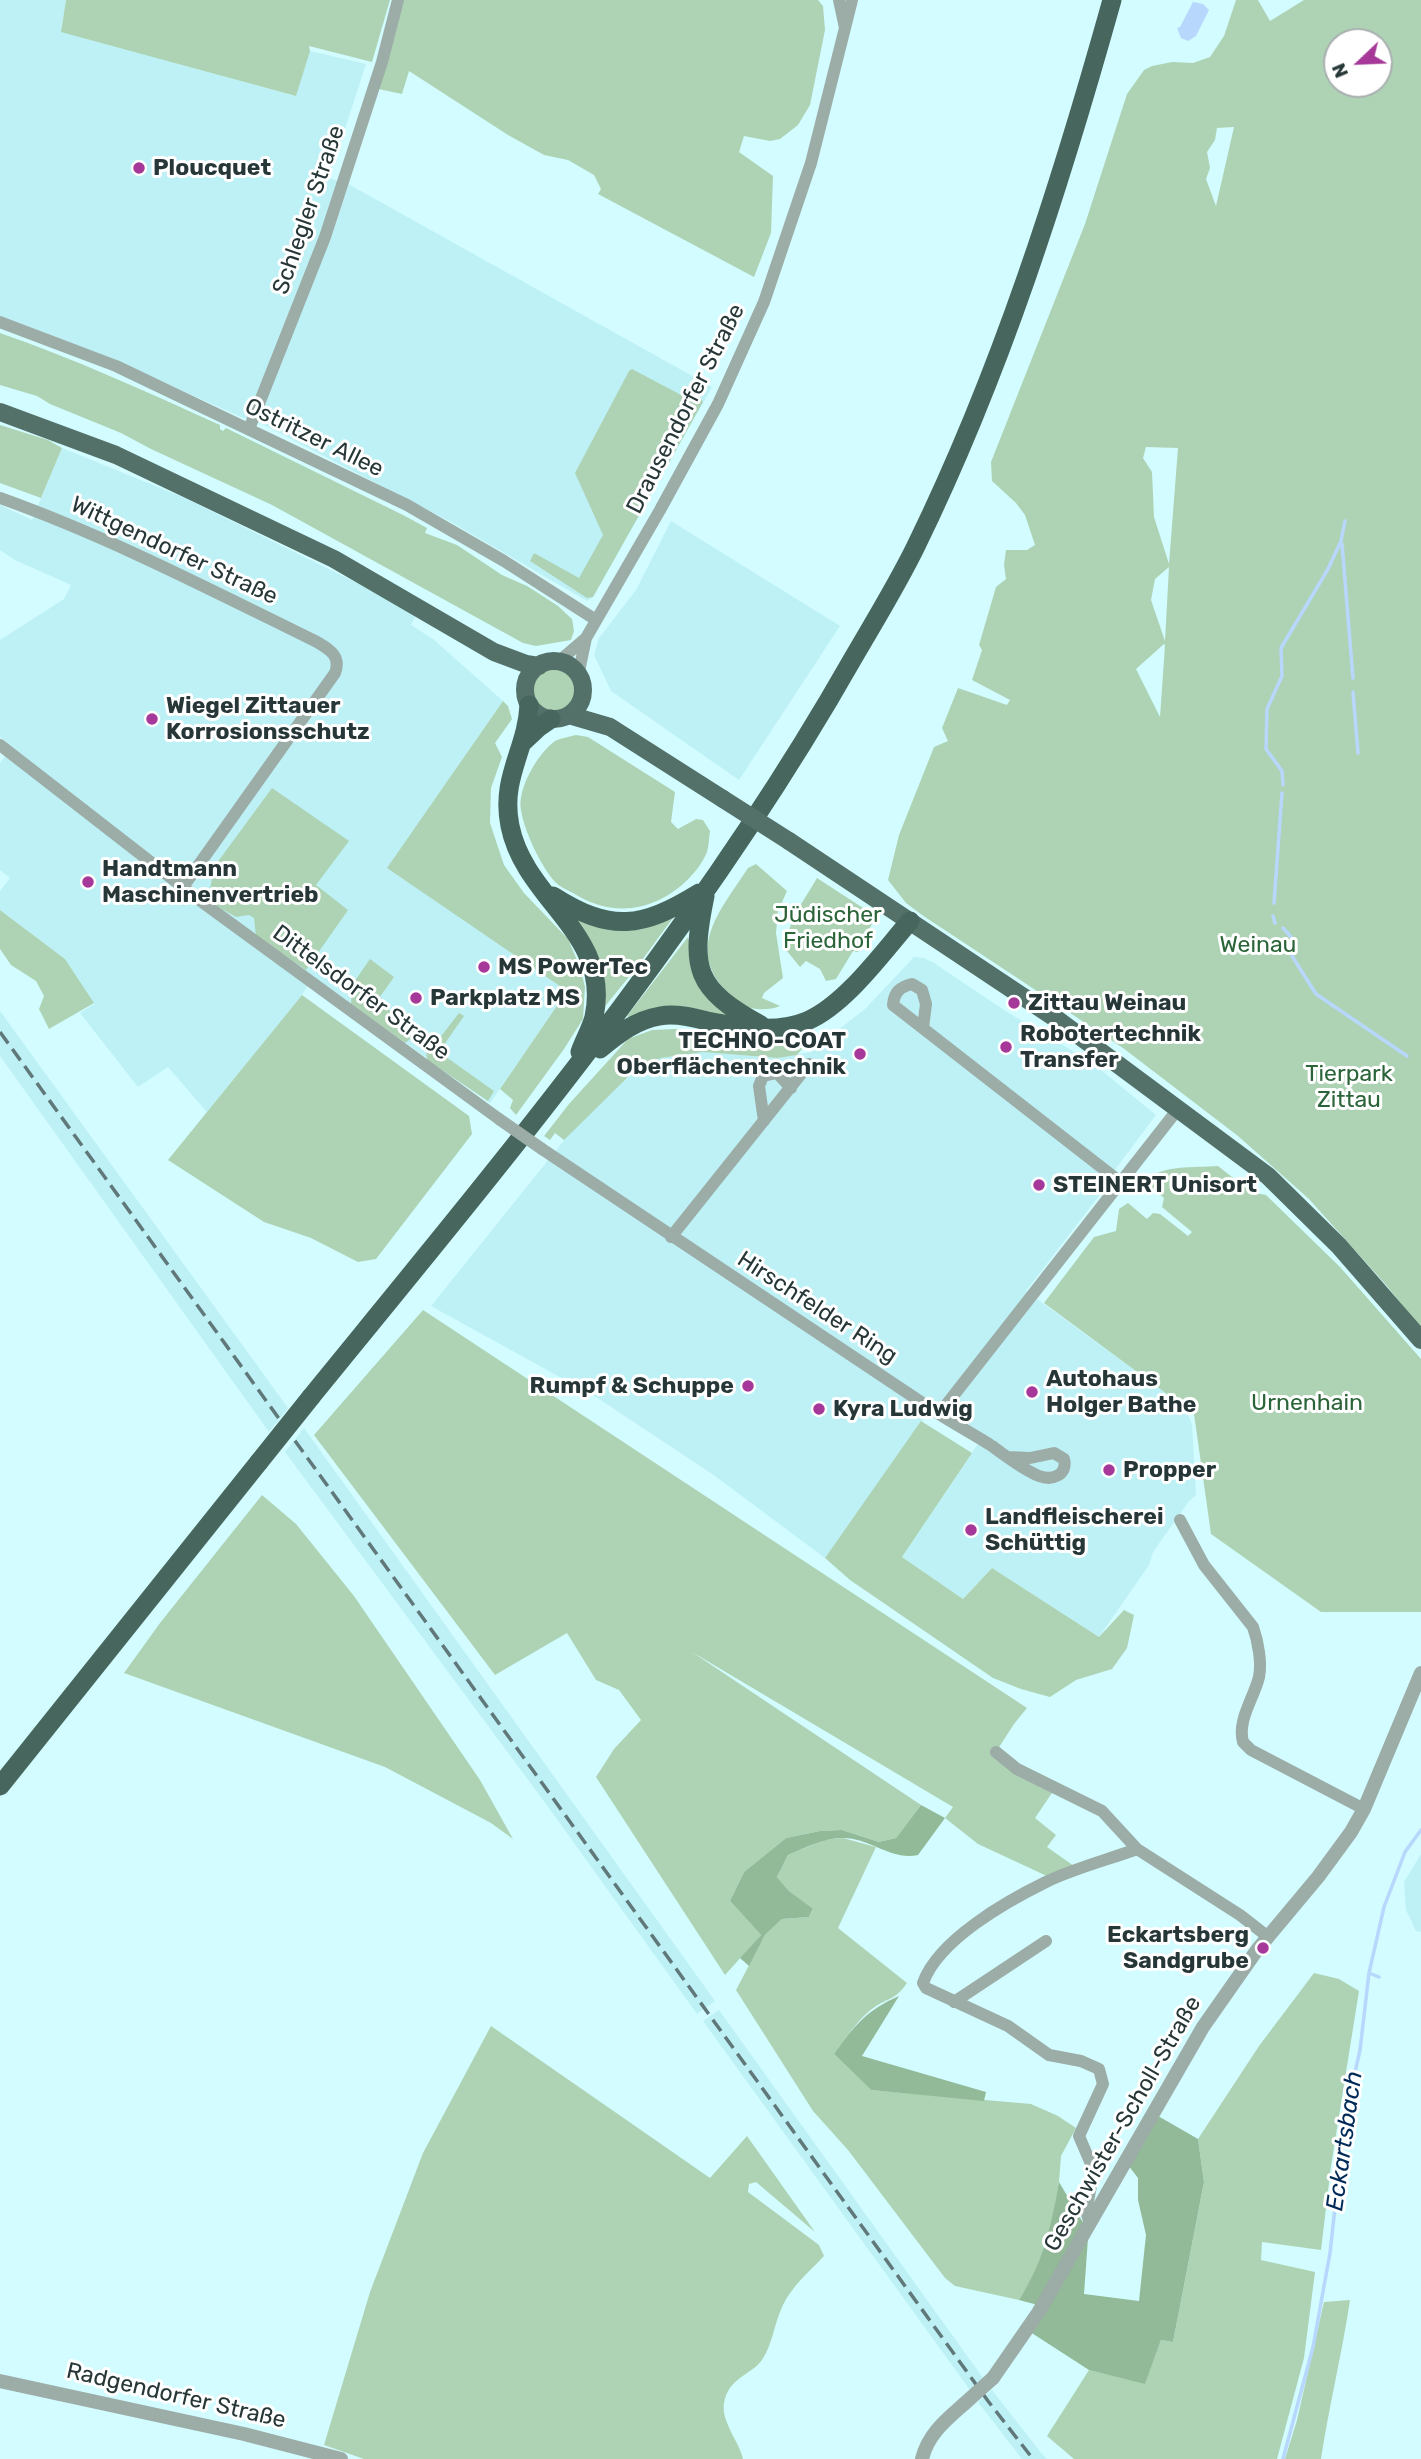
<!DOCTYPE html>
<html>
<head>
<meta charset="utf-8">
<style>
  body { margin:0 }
  #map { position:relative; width:1421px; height:2459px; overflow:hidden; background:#d2fcff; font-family:Rubik,sans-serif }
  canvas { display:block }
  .north { position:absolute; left:1323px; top:28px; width:70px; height:70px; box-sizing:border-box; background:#fff; border:2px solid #a9afaf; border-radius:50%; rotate:247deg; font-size:19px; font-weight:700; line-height:28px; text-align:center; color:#273738 }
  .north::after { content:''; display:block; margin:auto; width:24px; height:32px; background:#a53898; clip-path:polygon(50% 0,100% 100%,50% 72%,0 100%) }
</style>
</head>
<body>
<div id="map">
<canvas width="1421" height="2459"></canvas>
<div class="north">N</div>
</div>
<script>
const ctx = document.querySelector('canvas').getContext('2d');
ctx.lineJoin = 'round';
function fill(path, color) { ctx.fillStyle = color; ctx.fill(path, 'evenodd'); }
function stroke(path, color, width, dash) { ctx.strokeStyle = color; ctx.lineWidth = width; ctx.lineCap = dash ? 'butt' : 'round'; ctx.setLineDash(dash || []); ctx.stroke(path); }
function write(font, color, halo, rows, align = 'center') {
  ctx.font = font + ' Rubik,sans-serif'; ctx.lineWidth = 6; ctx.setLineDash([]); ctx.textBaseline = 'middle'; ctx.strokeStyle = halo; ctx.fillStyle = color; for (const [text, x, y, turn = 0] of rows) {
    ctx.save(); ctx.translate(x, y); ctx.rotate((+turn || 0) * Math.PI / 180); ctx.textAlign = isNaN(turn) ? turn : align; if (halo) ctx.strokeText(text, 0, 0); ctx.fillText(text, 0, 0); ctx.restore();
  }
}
const built = new Path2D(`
  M 0,0 L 66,0 L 61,31 L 295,96 L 310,51 L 366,64 L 329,178 L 350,185 L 712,387 L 593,597 L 587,601 L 449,521 L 262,424 L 241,417 L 114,360 L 0,319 Z
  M 62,448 L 185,498 L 365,587 L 416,615 L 411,625 L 433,639 L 503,701 L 388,868 L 567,991 L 490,1103 L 313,977 L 302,995 L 207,1112 L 168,1067 L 138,1087 L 80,1013 L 94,1004 L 65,959 L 0,910 L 0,891 L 10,878 L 0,870 L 0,763 L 12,747 L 0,737 L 0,640 L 64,599 L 71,585 L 15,560 L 0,550 L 0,505 L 32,520 Z
  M 671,521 L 840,626 L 739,780 L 611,691 L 594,655 L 599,638 L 636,590 Z
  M 914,957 L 924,958 L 934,963 L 1007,1012 L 1090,1061 L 1156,1115 L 1114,1171 L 1108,1184 L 1026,1291 L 1184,1406 L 1192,1424 L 1196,1495 L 1189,1501 L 1153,1552 L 1149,1565 L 1099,1637 L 992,1568 L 963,1599 L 902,1557 L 984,1435 L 935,1403 L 825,1558 L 715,1476 L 596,1397 L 431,1306 L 574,1128 L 629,1076 L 661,1058 L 703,1052 L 777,1058 L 811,1052 L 866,1008 Z
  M 0,1011 L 288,1408 L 269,1432 L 0,1056 Z
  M 304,1428 L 715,2001 L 697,2014 L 546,1804 L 285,1452 Z
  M 1421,1854 L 1421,1932 L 1416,1931 L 1406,1910 L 1404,1882 Z
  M 719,2010 L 983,2378 L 970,2390 L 703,2021 Z
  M 992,2390 L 1042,2454 L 1047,2459 L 1022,2459 L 978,2402 Z`);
const green = new Path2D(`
  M 66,0 L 390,0 L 372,62 L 309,46 L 310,51 L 296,96 L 61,32 Z
  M 403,0 L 818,0 L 823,6 L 825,30 L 810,105 L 798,125 L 780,139 L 770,141 L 744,136 L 739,152 L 773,176 L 771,233 L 754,277 L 598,194 L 601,189 L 594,175 L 568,160 L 544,155 L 508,135 L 409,71 L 402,94 L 378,89 Z
  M 1236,0 L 1258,0 L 1270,21 L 1304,0 L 1421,0 L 1421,1328 L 1387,1286 L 1309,1199 L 1238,1136 L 1123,1048 L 922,915 L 906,903 L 888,880 L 899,835 L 934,747 L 948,741 L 942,728 L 958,688 L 1007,705 L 1010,700 L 972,680 L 982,650 L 979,645 L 996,587 L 1006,579 L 1004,565 L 1006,550 L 1027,550 L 1035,545 L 1025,515 L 1016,503 L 992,481 L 991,462 L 1085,224 L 1127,94 L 1144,70 L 1152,66 L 1172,62 L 1193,63 L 1210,57 L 1224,36 ZM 1337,42 L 1379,42 L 1379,84 L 1337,84 ZM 1234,127 L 1216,206 L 1206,179 L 1210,168 L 1207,152 L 1215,140 L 1217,128 ZM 1146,447 L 1178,448 L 1169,564 L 1154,517 L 1152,472 L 1143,458 ZM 1169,567 L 1165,641 L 1151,600 L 1155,579 ZM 1164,644 L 1165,645 L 1160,717 L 1136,669 Z
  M 0,333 C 75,359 147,392 220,425 L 220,429 L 223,431 L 226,428 L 405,516 L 427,528 L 425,533 L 457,545 L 502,575 L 527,586 L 558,606 L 572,619 L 574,631 L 571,640 L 536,646 L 523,643 L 272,505 L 151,449 L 121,433 L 50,404 L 37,396 L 0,385 Z
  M 632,369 L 683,396 L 698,395 L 703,402 L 593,597 L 587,598 L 530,561 L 534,553 L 579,578 L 603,535 L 575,473 L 629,371 Z
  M 0,425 L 48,440 L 62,448 L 41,498 L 0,483 Z
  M533 691a22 22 0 1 1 44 0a22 22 0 1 1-44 0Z
  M 503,701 L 508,706 L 512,719 L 495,743 L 502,757 L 491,788 L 490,823 L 504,865 L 524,893 L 568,939 L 580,967 L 585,987 L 583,1019 L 564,1049 L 516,1115 L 510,1108 L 513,1100 L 500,1089 L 567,991 L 387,868 Z
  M 576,735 L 588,737 L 675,792 L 671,822 L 678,829 L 696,819 L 703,820 L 710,831 C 709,837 709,845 707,852 C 699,872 678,891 659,900 C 629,914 600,910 573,893 C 567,890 560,887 555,882 C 541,866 524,831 521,810 C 517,789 538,753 555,741 C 561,738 569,737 576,735 Z
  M 272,788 L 349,841 L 316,885 L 348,910 L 306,970 L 256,936 L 254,918 L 249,915 L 236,917 L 208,901 L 214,867 Z
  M 756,864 L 787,891 L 778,911 L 776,933 L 783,978 L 764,993 L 762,998 L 780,1006 C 766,1012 746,1010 734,999 C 682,952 718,914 748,868 Z
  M 817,878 L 877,917 C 868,929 864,940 858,952 L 853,951 L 836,979 L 826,981 L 820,969 L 806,961 L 800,967 L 786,950 C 787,920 803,903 817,878 Z
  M 0,910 L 65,959 L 94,1003 L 49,1029 L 39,1009 L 44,996 L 36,981 L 11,965 L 0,949 Z
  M 675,915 L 637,967 L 602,1010 L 573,918 Z
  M 688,937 L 691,947 L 734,1019 L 629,1018 L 627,1016 Z
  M 370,959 L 394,977 L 377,1001 L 419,1032 L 405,1043 L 351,1005 L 352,985 Z
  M 302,995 L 469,1116 L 472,1134 L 376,1259 L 358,1262 L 311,1238 L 264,1222 L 168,1160 Z
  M 459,1013 L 464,1016 L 439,1052 L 494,1091 L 488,1101 L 427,1060 L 426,1049 L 432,1048 Z
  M 675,1029 L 705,1032 L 744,1042 L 779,1046 L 811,1038 L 797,1055 L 777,1058 L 703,1052 L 661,1058 L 629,1076 L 564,1140 L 555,1133 L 550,1140 L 544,1136 L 569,1104 L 628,1039 L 652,1030 Z
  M 1218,1166 L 1251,1192 L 1266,1195 L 1340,1267 L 1421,1359 L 1421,1612 L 1321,1612 L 1211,1534 L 1194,1414 L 1044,1303 L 1094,1237 L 1116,1231 L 1119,1209 L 1128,1203 L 1147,1219 L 1153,1213 L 1160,1214 L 1188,1236 L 1192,1232 L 1162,1207 L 1164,1198 L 1144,1182 C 1160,1164 1195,1168 1218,1166 Z
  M 423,1310 L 1027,1708 L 1014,1724 L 994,1755 C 1015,1775 1027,1781 1054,1790 L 1035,1818 L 1056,1835 L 1047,1847 L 1074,1866 L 1049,1877 L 978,1844 L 945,1818 L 953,1807 L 692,1652 L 921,1805 L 896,1838 L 879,1842 L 842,1830 L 820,1831 L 786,1838 L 744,1872 L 730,1901 L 761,1935 L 725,1975 L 596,1777 L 614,1749 L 641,1720 L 619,1690 L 596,1680 L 567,1633 L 495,1675 L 314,1435 Z
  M 921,1421 L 972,1453 L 902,1557 L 963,1599 L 992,1568 L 1099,1637 L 1124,1610 L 1134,1615 L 1127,1648 L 1112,1669 L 1076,1680 L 1050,1697 L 1021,1689 L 993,1678 L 850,1580 L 825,1558 Z
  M 262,1495 L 296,1524 L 354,1596 L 480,1780 L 513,1839 L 491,1823 L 385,1767 L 124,1673 L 160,1623 Z
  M 843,1838 L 876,1847 L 838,1928 L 907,1983 C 896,1999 891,1997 876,2006 C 859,2017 846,2038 834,2054 L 871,2090 L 1031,2104 L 1058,2116 L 1076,2128 L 1061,2156 L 1059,2182 L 1049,2238 L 1035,2273 L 1019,2300 L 955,2286 L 945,2278 L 848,2150 L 813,2111 L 736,1990 L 765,1935 L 782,1919 L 809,1917 L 813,1910 L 789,1891 L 777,1877 L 788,1855 L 824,1840 Z
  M 1314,1973 L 1339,1979 L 1359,1991 L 1331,2166 L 1321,2250 L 1262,2242 L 1261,2260 L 1315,2272 L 1304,2358 L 1277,2459 L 1074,2459 L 1047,2436 L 1089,2370 L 1145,2383 L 1161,2340 L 1173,2342 L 1204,2182 L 1198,2139 L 1259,2046 Z
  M 491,2026 L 710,2178 L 747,2136 L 815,2232 L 756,2182 L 749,2184 L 748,2192 L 819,2245 L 824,2256 C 810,2271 792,2286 783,2305 C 774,2323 773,2344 762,2360 C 750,2376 729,2377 724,2403 C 721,2422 739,2441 743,2459 L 364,2459 L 324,2445 L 370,2292 L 423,2153 Z
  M 1350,2300 C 1342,2354 1329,2406 1321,2459 L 1285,2459 L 1297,2420 L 1324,2302 Z`);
const forest = new Path2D(`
  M 921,1805 L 945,1818 L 918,1855 C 891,1861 869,1837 842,1838 C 823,1838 805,1848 788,1855 L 777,1877 L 789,1891 L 813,1909 L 809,1917 L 782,1919 L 765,1935 L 749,1966 L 740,1958 L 761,1935 L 730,1901 L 744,1872 L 786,1838 L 820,1831 L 842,1830 L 879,1842 L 896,1838 Z
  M 899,1996 L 862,2056 L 986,2092 L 984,2101 L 871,2090 L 834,2054 C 854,2026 867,2010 899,1996 Z
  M 1158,2116 L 1198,2139 L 1204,2182 L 1173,2342 L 1161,2340 L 1145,2384 L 1089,2370 L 1024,2328 L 1038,2305 L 1019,2300 C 1045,2258 1050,2230 1059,2182 L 1085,2226 L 1088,2238 L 1084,2294 L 1139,2301 L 1146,2235 L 1138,2200 L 1138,2178 L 1128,2165 Z`);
const water = new Path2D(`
  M 1193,2 L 1203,4 L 1209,10 L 1196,36 L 1188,41 L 1181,38 L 1177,28 L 1180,27 Z`);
const stream = new Path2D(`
  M 1342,544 L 1353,678
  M 1353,692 L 1358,753
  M 1283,785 L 1282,771 L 1266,749 L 1267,709 L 1282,676 L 1281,648 L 1328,569 L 1341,541 L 1345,521
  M 1274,903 L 1282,793
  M 1273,916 L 1275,923
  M 1283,928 L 1292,938 L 1292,956 L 1316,994 L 1407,1056
  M 1369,1973 L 1379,1977
  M 1283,2459 L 1313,2347 L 1330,2253 L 1345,2117 L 1360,2050 L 1369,1973 L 1384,1907 L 1405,1852 L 1421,1830`);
const minor = new Path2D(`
  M 839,0 L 845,28 L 852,0
  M 0,322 L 116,366 L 407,505 L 504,561 L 596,620
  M 249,429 L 325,237 L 382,62 L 398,0
  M 0,498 C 109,537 213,591 317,642 C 331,650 341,657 335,673 L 183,887
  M 558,662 L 586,638
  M 578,676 L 586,638 L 660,510 L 718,404 L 764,302 L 811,163 L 845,28
  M 0,745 L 206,905 L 499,1119
  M 923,1028 L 926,1004 L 922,990 L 912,984 C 900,987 894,992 893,1005 L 1119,1181
  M 764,1121 L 759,1086 L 763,1076 L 777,1073 L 791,1088
  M 542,1149 L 939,1414 C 956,1425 975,1435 992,1446 C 1006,1456 1022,1469 1039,1476 C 1052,1481 1068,1475 1064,1459 L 1054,1453 L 1030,1458 L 1008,1457
  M 671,1237 L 809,1064
  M 939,1414 L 1178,1109
  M 1180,1520 L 1204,1565 L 1253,1627 C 1258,1641 1262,1663 1259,1677 C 1254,1698 1237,1720 1243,1742 L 1251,1750 L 1364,1809
  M 996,1752 L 1017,1769 L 1102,1811 L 1137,1849
  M 954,2002 L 1046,1941
  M 1090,2224 L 1086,2211 L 1094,2171 L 1079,2136 L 1103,2084 L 1099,2069 L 1081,2061 L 1049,2055 L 1008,2026 L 926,1988 L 923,1983 C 938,1940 1007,1901 1046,1882 C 1075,1868 1107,1860 1137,1849 L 1240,1915 L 1267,1936`);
const tertiary = new Path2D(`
  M 993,2378 L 1038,2313 L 1203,2027 L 1257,1950 L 1318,1877 L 1351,1832 L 1364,1809 L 1421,1673
  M 0,2381 L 244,2434 L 341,2459
  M 922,2459 C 928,2434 946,2420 964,2404`);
const primary = new Path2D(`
  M 0,412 L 116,455 L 334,559 L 494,652 L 526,664 L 539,666
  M525 690a29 29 0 1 1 58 0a29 29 0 1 1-58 0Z
  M 569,715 L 610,727 L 723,799
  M 789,841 L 1058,1020 L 1268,1176 L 1339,1246 L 1421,1340`);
const trunk = new Path2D(`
  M 529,705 C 527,749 500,778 510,826 C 525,901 612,933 594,1017 C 591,1029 584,1040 580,1052
  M 522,743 L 538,728 L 551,719
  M 553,896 C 611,933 642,928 699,893
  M 705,896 C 690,969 695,989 761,1025
  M 600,1049 C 618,1034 636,1020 660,1016 C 675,1013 692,1017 707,1021 C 739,1027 776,1034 807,1021 C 845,1005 883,952 910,921
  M 311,1397 C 503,1161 701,926 852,660 C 874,622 897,585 916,546 C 1001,372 1060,186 1112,0
  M 0,1786 L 259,1462`);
const rail = new Path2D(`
  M 0,1032 L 988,2401 L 1033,2459`);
const minorBridge = new Path2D(`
  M 499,1119 L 542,1149`);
const tertiaryBridge = new Path2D(`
  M 964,2404 L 993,2378`);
const primaryBridge = new Path2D(`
  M 723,799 L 789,841`);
const trunkBridge = new Path2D(`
  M 259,1462 L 311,1397`);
const markers = [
  [139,168,7,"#a53898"],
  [152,719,7,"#a53898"],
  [88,882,7,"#a53898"],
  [484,967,7,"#a53898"],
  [416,998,7,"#a53898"],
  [1014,1003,7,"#a53898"],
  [1006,1047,7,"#a53898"],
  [860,1054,7,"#a53898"],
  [1039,1185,7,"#a53898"],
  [748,1386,7,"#a53898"],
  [1032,1392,7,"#a53898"],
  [819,1409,7,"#a53898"],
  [1109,1470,7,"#a53898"],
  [971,1530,7,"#a53898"],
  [1263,1948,7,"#a53898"]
];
const poiNames = [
  ["Ploucquet",153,168],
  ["Wiegel Zittauer",166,706],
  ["Korrosionsschutz",166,732],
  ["Handtmann",102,869],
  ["Maschinenvertrieb",102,895],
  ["MS PowerTec",498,967],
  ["Parkplatz MS",430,998],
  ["Zittau Weinau",1028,1003],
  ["Robotertechnik",1020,1034],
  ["Transfer",1020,1060],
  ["TECHNO-COAT",846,1041,"right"],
  ["Oberflächentechnik",846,1067,"right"],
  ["STEINERT Unisort",1053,1185],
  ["Autohaus",1046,1379],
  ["Holger Bathe",1046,1405],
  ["Rumpf & Schuppe",734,1386,"right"],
  ["Kyra Ludwig",833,1409],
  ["Propper",1123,1470],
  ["Landfleischerei",985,1517],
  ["Schüttig",985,1543],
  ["Eckartsberg",1249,1935,"right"],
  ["Sandgrube",1249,1961,"right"]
];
const streetNames = [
  ["Schlegler Straße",309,210,-71],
  ["Drausendorfer Straße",686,409,-63],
  ["Ostritzer Allee",314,438,26],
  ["Wittgendorfer Straße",174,551,25],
  ["Dittelsdorfer Straße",361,993,36],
  ["Hirschfelder Ring",817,1308,33],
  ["Geschwister-Scholl-Straße",1123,2124,-60],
  ["Radgendorfer Straße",176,2396,13]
];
const parkNames = [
  ["Jüdischer",828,915],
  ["Friedhof",828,941],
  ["Weinau",1258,945],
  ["Tierpark",1349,1074],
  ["Zittau",1349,1100],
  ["Urnenhain",1307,1403]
];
const waterNames = [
  ["Eckartsbach",1345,2141,-82]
];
fill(built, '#bef1f5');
fill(green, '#aed3b4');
fill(forest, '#92b998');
fill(water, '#b7d7fd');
stroke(stream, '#b7d7fd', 3.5);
stroke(minor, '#9caca7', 12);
stroke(tertiary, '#9caca7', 14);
stroke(primary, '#547169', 18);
stroke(trunk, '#47675e', 19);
stroke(rail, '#60787a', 3.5, [14, 7]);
stroke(minorBridge, '#9caca7', 12);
stroke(tertiaryBridge, '#9caca7', 14);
stroke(primaryBridge, '#547169', 18);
stroke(trunkBridge, '#47675e', 19);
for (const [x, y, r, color] of markers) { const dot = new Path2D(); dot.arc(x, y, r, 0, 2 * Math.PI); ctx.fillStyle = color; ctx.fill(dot); stroke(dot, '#fff', 2.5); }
write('bold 23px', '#273738', '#fff', poiNames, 'left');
write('23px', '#273738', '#fff', streetNames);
write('23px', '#2a6438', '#fff', parkNames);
write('italic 24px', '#002a58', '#fff', waterNames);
</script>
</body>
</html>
